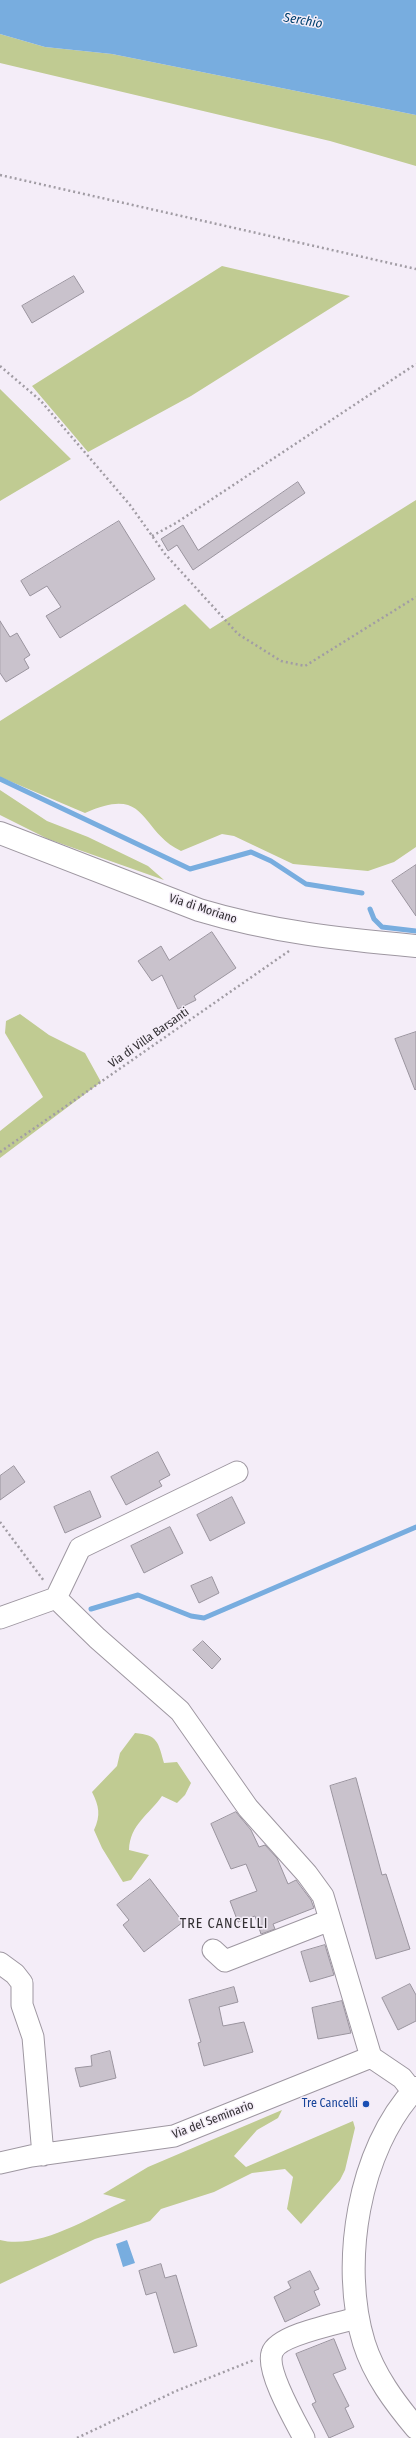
<!DOCTYPE html>
<html>
<head>
<meta charset="utf-8">
<style>
  body { margin:0 }
  canvas { display:block; background:#f4edf8 }
</style>
</head>
<body>
<canvas width="416" height="2438"></canvas>
<script>
const ctx = document.querySelector('canvas').getContext('2d');
ctx.lineJoin = 'round';
function fill(path, color) { ctx.fillStyle = color; ctx.fill(path, 'evenodd'); }
function stroke(path, color, width, dash) { ctx.strokeStyle = color; ctx.lineWidth = width; ctx.lineCap = dash ? 'butt' : 'round'; ctx.setLineDash(dash || []); ctx.stroke(path); }
function write(font, color, halo, rows, align = 'center') {
  ctx.font = font + ' "Fira Sans Condensed",sans-serif'; ctx.lineWidth = 3; ctx.setLineDash([]); ctx.textBaseline = 'middle'; ctx.strokeStyle = halo; ctx.fillStyle = color; for (const [text, x, y, turn = 0] of rows) {
    ctx.save(); ctx.translate(x, y); ctx.rotate((+turn || 0) * Math.PI / 180); ctx.textAlign = isNaN(turn) ? turn : align; if (halo) ctx.strokeText(text, 0, 0); ctx.fillText(text, 0, 0); ctx.restore();
  }
}
const green = new Path2D(`
  M 0,34 L 45,47 L 112,54 L 416,115 L 416,166 L 330,141 L 0,63 Z
  M 222,266 L 350,296 L 191,396 L 88,452 L 32,386 Z
  M 0,389 L 71,459 L 0,501 Z
  M 416,500 L 416,847 L 394,862 L 368,871 L 293,864 L 234,836 L 222,834 L 181,851 C 138,830 149,784 85,813 L 0,777 L 0,721 L 185,604 L 210,629 Z
  M 0,790 L 47,821 L 88,837 L 148,866 L 164,880 L 48,839 L 0,815 Z
  M 20,1014 L 49,1035 L 85,1053 L 101,1082 L 0,1158 L 0,1131 L 43,1097 L 5,1033 L 6,1021 Z
  M 135,1733 C 158,1735 158,1742 164,1763 L 177,1762 L 191,1783 L 185,1795 L 177,1803 L 162,1796 C 149,1815 130,1824 129,1850 L 149,1855 L 131,1880 L 123,1882 L 102,1848 L 94,1830 C 101,1815 99,1806 92,1792 L 117,1766 L 120,1753 Z
  M 282,2110 L 278,2118 L 257,2130 L 234,2156 L 246,2167 L 353,2121 L 355,2128 L 345,2170 L 340,2180 L 301,2224 L 287,2209 L 293,2177 L 285,2169 L 252,2173 L 214,2192 L 161,2209 L 150,2221 L 95,2239 L 0,2284 L 0,2240 C 39,2250 91,2217 126,2200 L 103,2194 L 148,2167 Z`);
const water = new Path2D(`
  M 0,0 L 416,0 L 416,115 L 112,54 L 45,47 L 0,34 Z
  M 127,2240 L 135,2263 L 123,2267 L 116,2244 Z`);
const stream = new Path2D(`
  M 0,779 L 190,869 L 251,852 L 271,861 L 306,884 L 362,893
  M 370,909 L 374,919 L 382,927 L 416,931
  M 91,1609 L 138,1595 L 191,1616 L 204,1618 L 416,1527`);
const building = new Path2D(`
  M 74,276 L 84,292 L 32,323 L 22,306 Z
  M 298,482 L 305,493 L 193,570 L 177,545 L 168,551 L 161,539 L 183,525 L 198,550 Z
  M 119,521 L 155,579 L 60,638 L 46,616 L 61,607 L 47,586 L 30,596 L 21,581 Z
  M 0,621 L 10,637 L 17,633 L 30,655 L 24,659 L 29,668 L 6,682 L 0,673 Z
  M 416,865 L 416,916 L 392,881 Z
  M 212,932 L 236,968 L 194,996 L 196,1000 L 178,1009 L 162,975 L 152,981 L 138,961 L 161,946 L 169,960 Z
  M 416,1032 L 416,1089 L 415,1090 L 395,1039 Z
  M 158,1452 L 170,1475 L 159,1481 L 162,1486 L 126,1505 L 111,1477 Z
  M 14,1466 L 25,1482 L 0,1500 L 0,1476 Z
  M 90,1491 L 101,1517 L 65,1533 L 54,1507 Z
  M 232,1497 L 245,1523 L 210,1541 L 197,1515 Z
  M 170,1527 L 183,1553 L 144,1573 L 131,1546 Z
  M 212,1577 L 219,1593 L 199,1603 L 191,1586 Z
  M 203,1641 L 221,1659 L 212,1669 L 193,1650 Z
  M 356,1778 L 382,1875 L 386,1874 L 410,1949 L 376,1959 L 330,1786 Z
  M 236,1812 L 251,1830 L 259,1847 L 265,1845 L 277,1858 L 288,1884 L 296,1880 L 311,1900 L 314,1908 L 273,1924 L 275,1929 L 261,1934 L 255,1916 L 238,1922 L 230,1901 L 257,1891 L 246,1864 L 231,1869 L 211,1824 Z
  M 150,1879 L 183,1922 L 144,1952 L 123,1925 L 129,1920 L 117,1905 Z
  M 325,1945 L 334,1975 L 310,1982 L 301,1952 Z
  M 410,1984 L 416,1995 L 416,2021 L 398,2030 L 382,1998 Z
  M 234,1987 L 238,2002 L 219,2007 L 223,2026 L 244,2022 L 253,2052 L 204,2066 L 198,2043 L 201,2042 L 189,2000 Z
  M 342,2001 L 351,2033 L 318,2039 L 312,2008 Z
  M 110,2051 L 116,2078 L 80,2087 L 75,2068 L 92,2066 L 91,2056 Z
  M 161,2264 L 165,2278 L 176,2275 L 197,2346 L 174,2353 L 156,2292 L 146,2295 L 139,2271 Z
  M 310,2271 L 319,2289 L 314,2291 L 320,2305 L 285,2322 L 274,2297 L 291,2288 L 288,2282 Z
  M 334,2339 L 346,2369 L 333,2374 L 349,2406 L 345,2408 L 354,2427 L 329,2438 L 312,2404 L 316,2402 L 296,2354 Z`);
const path = new Path2D(`
  M 0,175 L 416,269
  M 0,366 L 40,400 L 130,505 L 165,554 L 238,634 L 281,661 L 305,666 L 416,597
  M 152,536 L 176,523 L 416,364
  M 0,1152 L 289,951
  M 0,1522 L 44,1581
  M 77,2438 L 176,2391 L 254,2360`);
const minor = new Path2D(`
  M 237,1472 L 80,1548 L 56,1598 L 97,1638 L 180,1711 L 248,1808 L 307,1874 L 323,1896 L 371,2057 L 402,2078 L 413,2092
  M 0,1618 L 56,1598
  M 213,1950 L 225,1961 L 330,1920
  M 0,1963 L 15,1974 L 22,1983 L 22,2005 L 33,2037 L 43,2155
  M 0,2163 L 31,2156 L 174,2136 L 371,2057
  M 304,2438 C 295,2421 266,2371 272,2353 C 277,2335 340,2323 357,2318`);
const major = new Path2D(`
  M 0,833 L 199,910 C 272,932 340,939 416,946
  M 416,2088 C 358,2149 340,2265 364,2343 C 374,2375 395,2403 416,2428`);
const markers = [
  [366,2104,4,"#1a4fb4"]
];
const streetNames = [
  ["Via di Moriano",203,909,18],
  ["Via di Villa Barsanti",149,1038,-35],
  ["Via del Seminario",213,2120,-21]
];
const transitNames = [
  ["Tre Cancelli",358,2104]
];
const waterNames = [
  ["Serchio",303,21,10]
];
const quarterNames = [
  ["TRE CANCELLI",224,1924]
];
fill(green, '#c0cb92');
fill(water, '#78addf');
stroke(stream, '#78addf', 5);
fill(building, '#c9c2cc');
stroke(building, '#9a949e', 1);
stroke(minor, '#9e97a1', 23);
stroke(major, '#9e97a1', 24);
stroke(path, '#a19ca4', 2.5, [2, 3]);
stroke(minor, '#fff', 21);
stroke(major, '#fff', 22);
for (const [x, y, r, color] of markers) { const dot = new Path2D(); dot.arc(x, y, r, 0, 2 * Math.PI); ctx.fillStyle = color; ctx.fill(dot); stroke(dot, '#f4edf8', 1.5); }
write('12px', '#333034', '#f4edf8', streetNames);
write('12px', '#164399', '#f4edf8', transitNames, 'right');
write('italic 13px', '#00406e', '#f4edf8', waterNames);
ctx.letterSpacing = '1px';
write('14px', '#333034', '#f4edf8', quarterNames);
ctx.letterSpacing = '0px';
</script>
</body>
</html>
